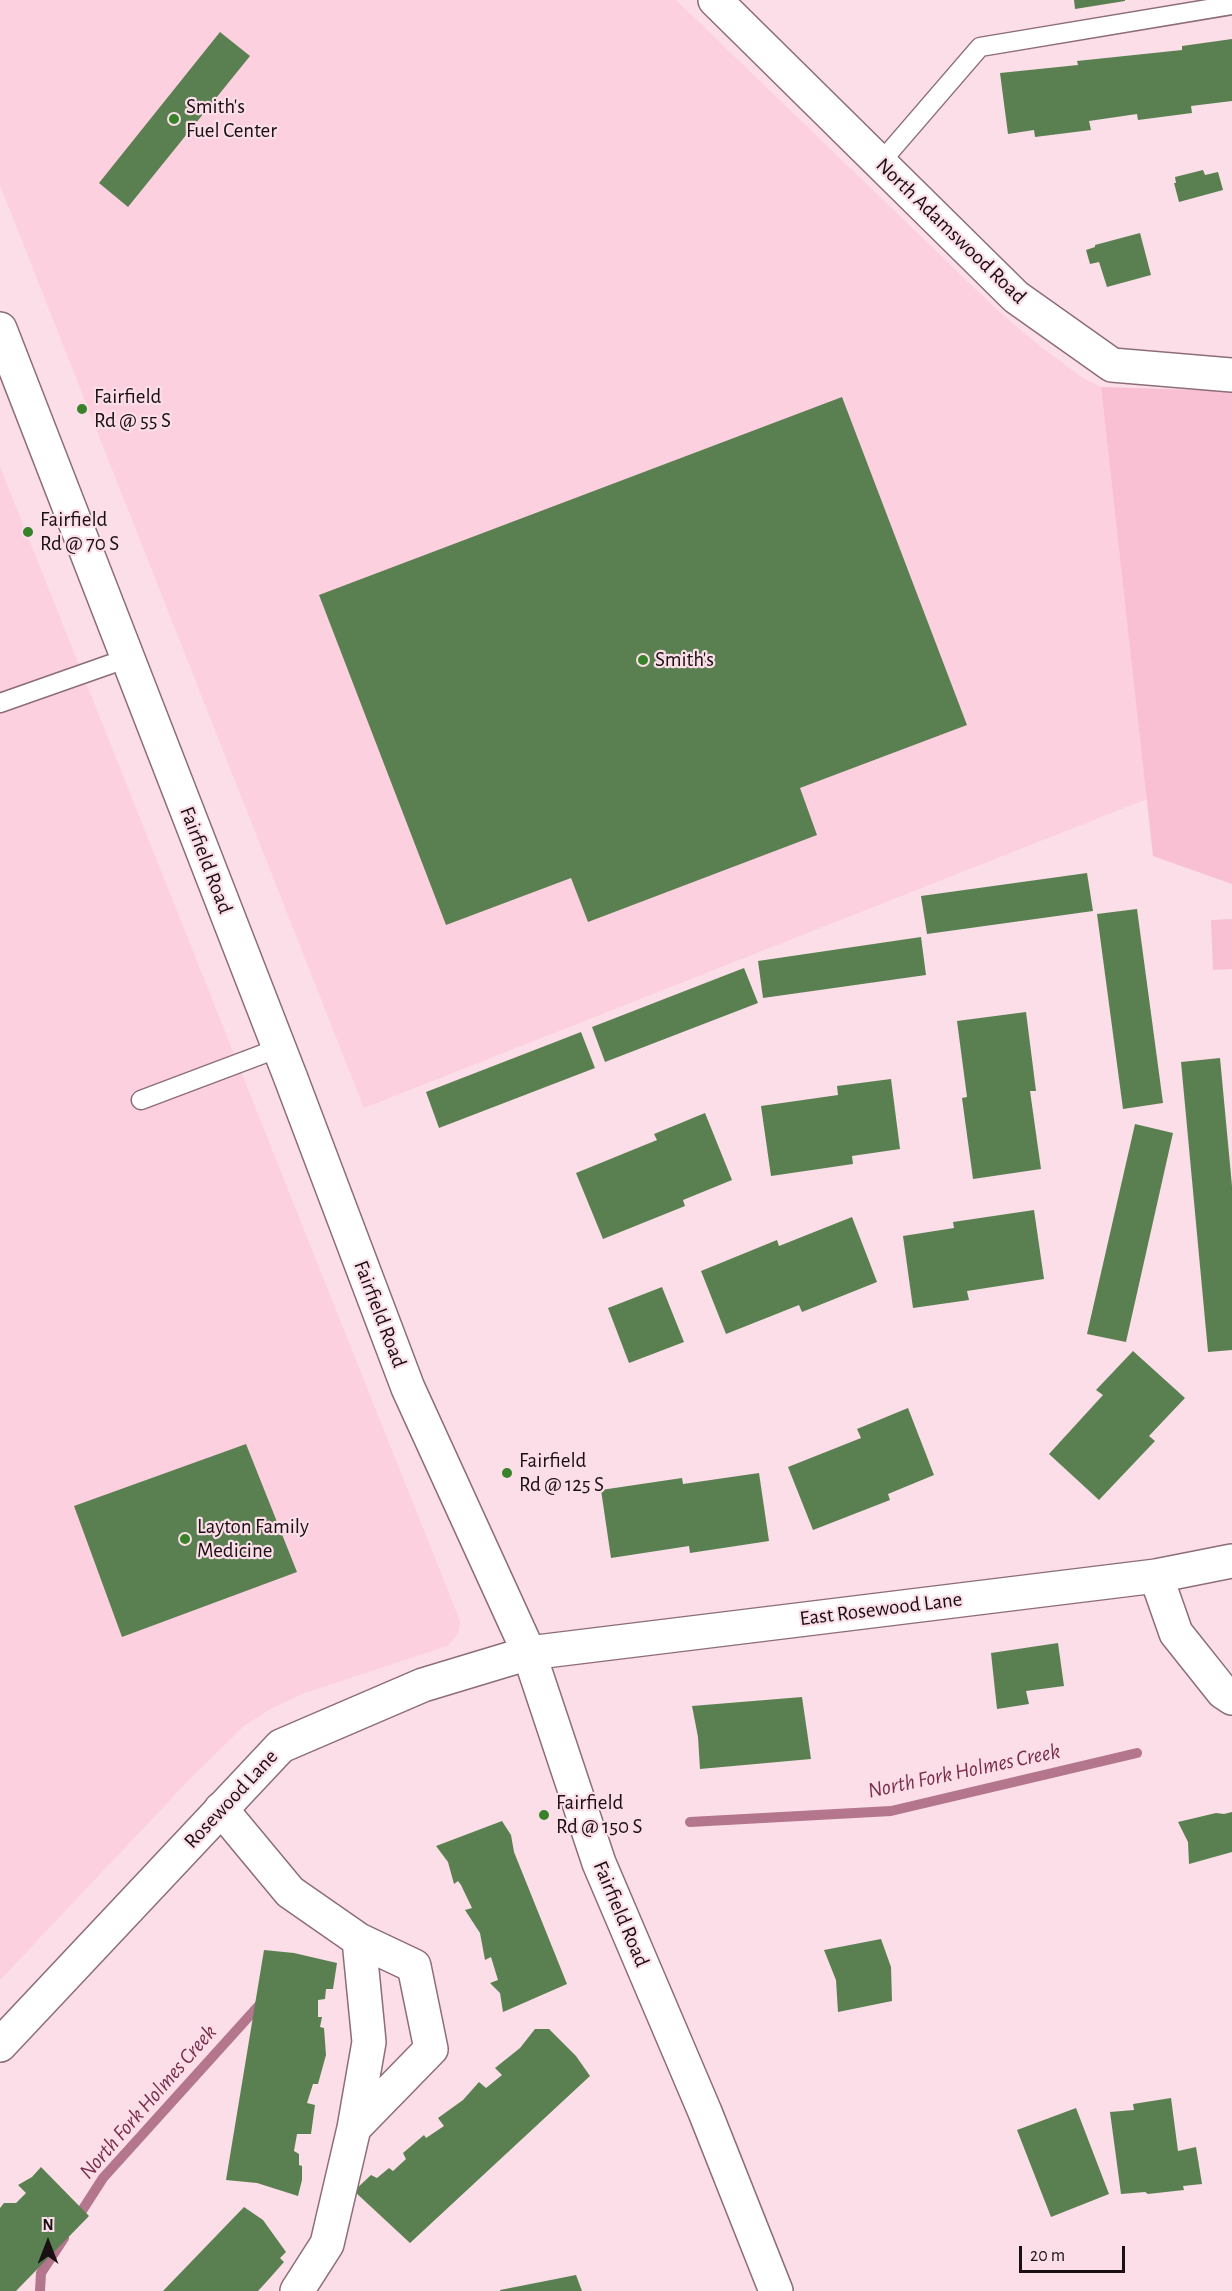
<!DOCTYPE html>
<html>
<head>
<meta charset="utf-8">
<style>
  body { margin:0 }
  #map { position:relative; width:1232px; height:2291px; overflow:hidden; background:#fbdee7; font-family:"Alegreya Sans",sans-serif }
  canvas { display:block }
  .north { position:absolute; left:18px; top:2213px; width:60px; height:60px; -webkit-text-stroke:4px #fbdee7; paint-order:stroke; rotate:0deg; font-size:16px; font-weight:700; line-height:24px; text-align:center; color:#1a0f13 }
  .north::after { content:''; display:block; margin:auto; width:21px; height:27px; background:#1a0f13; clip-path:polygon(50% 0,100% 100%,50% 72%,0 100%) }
  .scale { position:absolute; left:1019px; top:2246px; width:106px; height:27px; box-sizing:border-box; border:3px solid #1a0f13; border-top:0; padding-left:8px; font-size:18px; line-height:21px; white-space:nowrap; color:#1a0f13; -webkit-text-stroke:4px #fbdee7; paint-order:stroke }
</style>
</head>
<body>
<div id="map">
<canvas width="1232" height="2291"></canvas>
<div class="north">N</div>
<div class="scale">20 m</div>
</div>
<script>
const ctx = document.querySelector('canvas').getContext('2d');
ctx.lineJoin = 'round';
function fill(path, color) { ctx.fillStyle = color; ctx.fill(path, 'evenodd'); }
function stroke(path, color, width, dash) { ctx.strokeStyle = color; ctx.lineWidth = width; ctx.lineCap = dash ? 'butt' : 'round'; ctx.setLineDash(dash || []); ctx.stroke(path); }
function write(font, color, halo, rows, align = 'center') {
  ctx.font = font + ' "Alegreya Sans",sans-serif'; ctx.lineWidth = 4.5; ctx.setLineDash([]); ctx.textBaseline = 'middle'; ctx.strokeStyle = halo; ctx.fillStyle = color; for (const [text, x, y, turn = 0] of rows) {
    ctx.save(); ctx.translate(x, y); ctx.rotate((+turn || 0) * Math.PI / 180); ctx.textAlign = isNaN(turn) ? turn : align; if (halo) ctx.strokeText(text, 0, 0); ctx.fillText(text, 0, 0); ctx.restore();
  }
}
const built = new Path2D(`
  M 0,0 L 676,0 L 996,309 L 1041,347 L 1083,378 L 1101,387 L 1147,799 L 364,1108 L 0,185 Z
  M 0,467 L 460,1621 L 458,1634 L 447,1646 L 305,1693 L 272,1708 L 244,1726 L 187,1782 L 0,1980 Z`);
const green = new Path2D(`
  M 1101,387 L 1232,391 L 1232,884 L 1153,856 Z
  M 1232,919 L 1232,969 L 1213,970 L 1211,920 Z`);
const stream = new Path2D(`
  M 690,1822 L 891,1811 L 1137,1753
  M 76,2220 L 103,2178 L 262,2002
  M 40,2291 L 41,2273 L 64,2238`);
const building = new Path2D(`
  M 1074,0 L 1125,0 L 1125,1 L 1075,9 Z
  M 220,32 L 250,56 L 128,207 L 99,183 Z
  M 1232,39 L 1232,101 L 1191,106 L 1192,113 L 1138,120 L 1137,114 L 1089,121 L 1091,130 L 1035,137 L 1034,130 L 1008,134 L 1000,73 L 1078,65 L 1077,61 L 1182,50 L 1182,46 Z
  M 1203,170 L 1205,175 L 1218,172 L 1223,190 L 1179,202 L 1174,183 L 1176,183 L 1175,177 Z
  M 1140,233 L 1151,275 L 1107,287 L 1099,262 L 1090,264 L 1086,250 L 1095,247 L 1095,245 Z
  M 842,397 L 967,725 L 800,788 L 817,835 L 588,922 L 571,878 L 446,925 L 319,595 Z
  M 1087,873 L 1093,911 L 927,934 L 921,896 Z
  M 1137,909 L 1163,1103 L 1123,1109 L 1097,914 Z
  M 921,937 L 926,975 L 763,998 L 758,961 Z
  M 744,968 L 758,1003 L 605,1062 L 592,1027 Z
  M 1026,1012 L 1036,1091 L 1030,1091 L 1041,1169 L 973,1179 L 962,1098 L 967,1097 L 957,1021 Z
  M 581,1032 L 595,1068 L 439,1128 L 426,1092 Z
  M 1220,1058 L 1232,1186 L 1232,1350 L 1208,1352 L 1181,1062 Z
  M 891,1079 L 900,1149 L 852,1156 L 853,1164 L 771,1176 L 761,1106 L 838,1095 L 837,1086 Z
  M 705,1113 L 732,1180 L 683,1200 L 685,1206 L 603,1239 L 576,1173 L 657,1140 L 654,1134 Z
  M 1135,1124 L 1173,1133 L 1126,1342 L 1087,1334 Z
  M 1034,1210 L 1044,1279 L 967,1291 L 969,1300 L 913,1308 L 903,1236 L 954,1228 L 953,1222 Z
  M 852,1217 L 877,1282 L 802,1312 L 799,1305 L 726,1334 L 701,1271 L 777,1240 L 779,1246 Z
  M 662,1287 L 684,1342 L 629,1363 L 608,1308 Z
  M 1133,1351 L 1185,1398 L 1149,1436 L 1155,1441 L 1099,1500 L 1049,1454 L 1103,1395 L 1096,1390 Z
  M 908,1408 L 934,1475 L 888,1494 L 890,1500 L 813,1530 L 788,1467 L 861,1438 L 857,1429 Z
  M 246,1444 L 297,1572 L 122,1637 L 74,1506 Z
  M 759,1473 L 769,1541 L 690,1553 L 689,1546 L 611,1558 L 601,1490 L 682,1478 L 683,1484 Z
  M 1058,1643 L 1064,1686 L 1026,1691 L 1029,1704 L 997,1709 L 991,1653 Z
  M 802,1697 L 811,1759 L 700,1769 L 698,1737 L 692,1706 Z
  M 1232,1812 L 1232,1852 L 1189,1864 L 1188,1842 L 1178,1822 L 1216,1813 L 1224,1814 Z
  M 502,1821 L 511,1835 L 514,1852 L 567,1984 L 503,2012 L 500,1993 L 490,1983 L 498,1980 L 491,1957 L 485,1960 L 480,1933 L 465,1910 L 472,1908 L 461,1885 L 458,1881 L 454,1884 L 448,1862 L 436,1846 Z
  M 881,1939 L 891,1967 L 892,2001 L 838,2012 L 836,1980 L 824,1950 Z
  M 264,1950 L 294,1953 L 337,1963 L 333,1989 L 326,1989 L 325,1999 L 318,2000 L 318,2017 L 322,2017 L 320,2027 L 324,2028 L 326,2055 L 318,2084 L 313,2084 L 307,2103 L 315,2105 L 311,2134 L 297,2134 L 294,2151 L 299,2154 L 299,2165 L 302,2166 L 302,2180 L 298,2196 L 257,2183 L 226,2180 Z
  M 535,2029 L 549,2029 L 576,2056 L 590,2076 L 410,2243 L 354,2191 L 371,2175 L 377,2178 L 389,2168 L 393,2171 L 406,2159 L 403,2153 L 424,2135 L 426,2138 L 444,2126 L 438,2118 L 463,2100 L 479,2082 L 486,2088 L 502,2075 L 495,2068 L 520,2048 Z
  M 1171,2098 L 1178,2151 L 1196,2147 L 1202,2184 L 1183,2186 L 1184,2190 L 1148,2194 L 1145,2192 L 1121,2194 L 1110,2112 L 1134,2110 L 1133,2104 Z
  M 1076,2108 L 1109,2194 L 1051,2217 L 1017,2130 Z
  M 41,2167 L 89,2216 L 16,2291 L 0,2291 L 0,2208 L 4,2203 L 16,2203 L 26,2193 L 18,2185 L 32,2177 Z
  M 244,2207 L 263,2220 L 286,2252 L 280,2258 L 284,2262 L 269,2279 L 258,2291 L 163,2291 Z
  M 576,2275 L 582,2291 L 500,2291 L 500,2290 Z`);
const lane = new Path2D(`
  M 880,163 L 980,47 L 1232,5
  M 0,703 L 128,658
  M 141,1100 L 279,1048`);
const street = new Path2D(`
  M 715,0 L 1016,297 L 1112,365 L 1232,375
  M 1156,1576 L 1176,1633 L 1223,1692 L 1232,1698
  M 529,1653 L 1156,1576 L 1232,1561
  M 221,1809 L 290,1892 L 359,1940 L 414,1966 L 431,2049 L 354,2128
  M 297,2291 L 327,2244 L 354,2128 L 369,2042 L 359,1940`);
const secondary = new Path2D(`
  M 0,329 L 290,1076 L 408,1388 L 529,1653 L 599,1863 L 705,2112 L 776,2291
  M 0,2045 L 281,1746 L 423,1685 L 529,1653`);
const markers = [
  [174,119,6,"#388229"],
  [82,409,6,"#388229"],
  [28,532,6,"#388229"],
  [643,660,6,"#388229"],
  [507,1473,6,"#388229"],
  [185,1539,6,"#388229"],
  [544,1815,6,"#388229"]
];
const poiNames = [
  ["Smith's",186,107],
  ["Fuel Center",186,131],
  ["Fairfield",94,397],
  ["Rd @ 55 S",94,421],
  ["Fairfield",40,520],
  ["Rd @ 70 S",40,544],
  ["Smith's",655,660],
  ["Fairfield",519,1461],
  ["Rd @ 125 S",519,1485],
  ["Layton Family",197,1527],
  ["Medicine",197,1551],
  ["Fairfield",556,1803],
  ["Rd @ 150 S",556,1827]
];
const streetNames = [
  ["North Adamswood Road",951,231,44],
  ["Fairfield Road",206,860,69],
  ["Fairfield Road",380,1314,69],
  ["East Rosewood Lane",881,1609,-7],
  ["Rosewood Lane",231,1799,-47],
  ["Fairfield Road",621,1914,67]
];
const waterNames = [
  ["North Fork Holmes Creek",964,1771,-12],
  ["North Fork Holmes Creek",148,2102,-49]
];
fill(built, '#fcd0df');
fill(green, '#f9c0d3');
stroke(stream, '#b3768c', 10);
fill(building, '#5a8052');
stroke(lane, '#8d6d78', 21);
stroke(street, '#8d6d78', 36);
stroke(secondary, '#8d6d78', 36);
stroke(lane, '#fff', 18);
stroke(street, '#fff', 33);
stroke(secondary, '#fff', 33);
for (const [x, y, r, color] of markers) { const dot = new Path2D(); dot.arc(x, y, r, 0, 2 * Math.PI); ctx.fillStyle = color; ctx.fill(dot); stroke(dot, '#fbdee7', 2); }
write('21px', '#1a0f13', '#fbdee7', poiNames, 'left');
write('21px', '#1a0f13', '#fbdee7', streetNames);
write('italic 22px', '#7a2e4e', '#fbdee7', waterNames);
</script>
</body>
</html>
